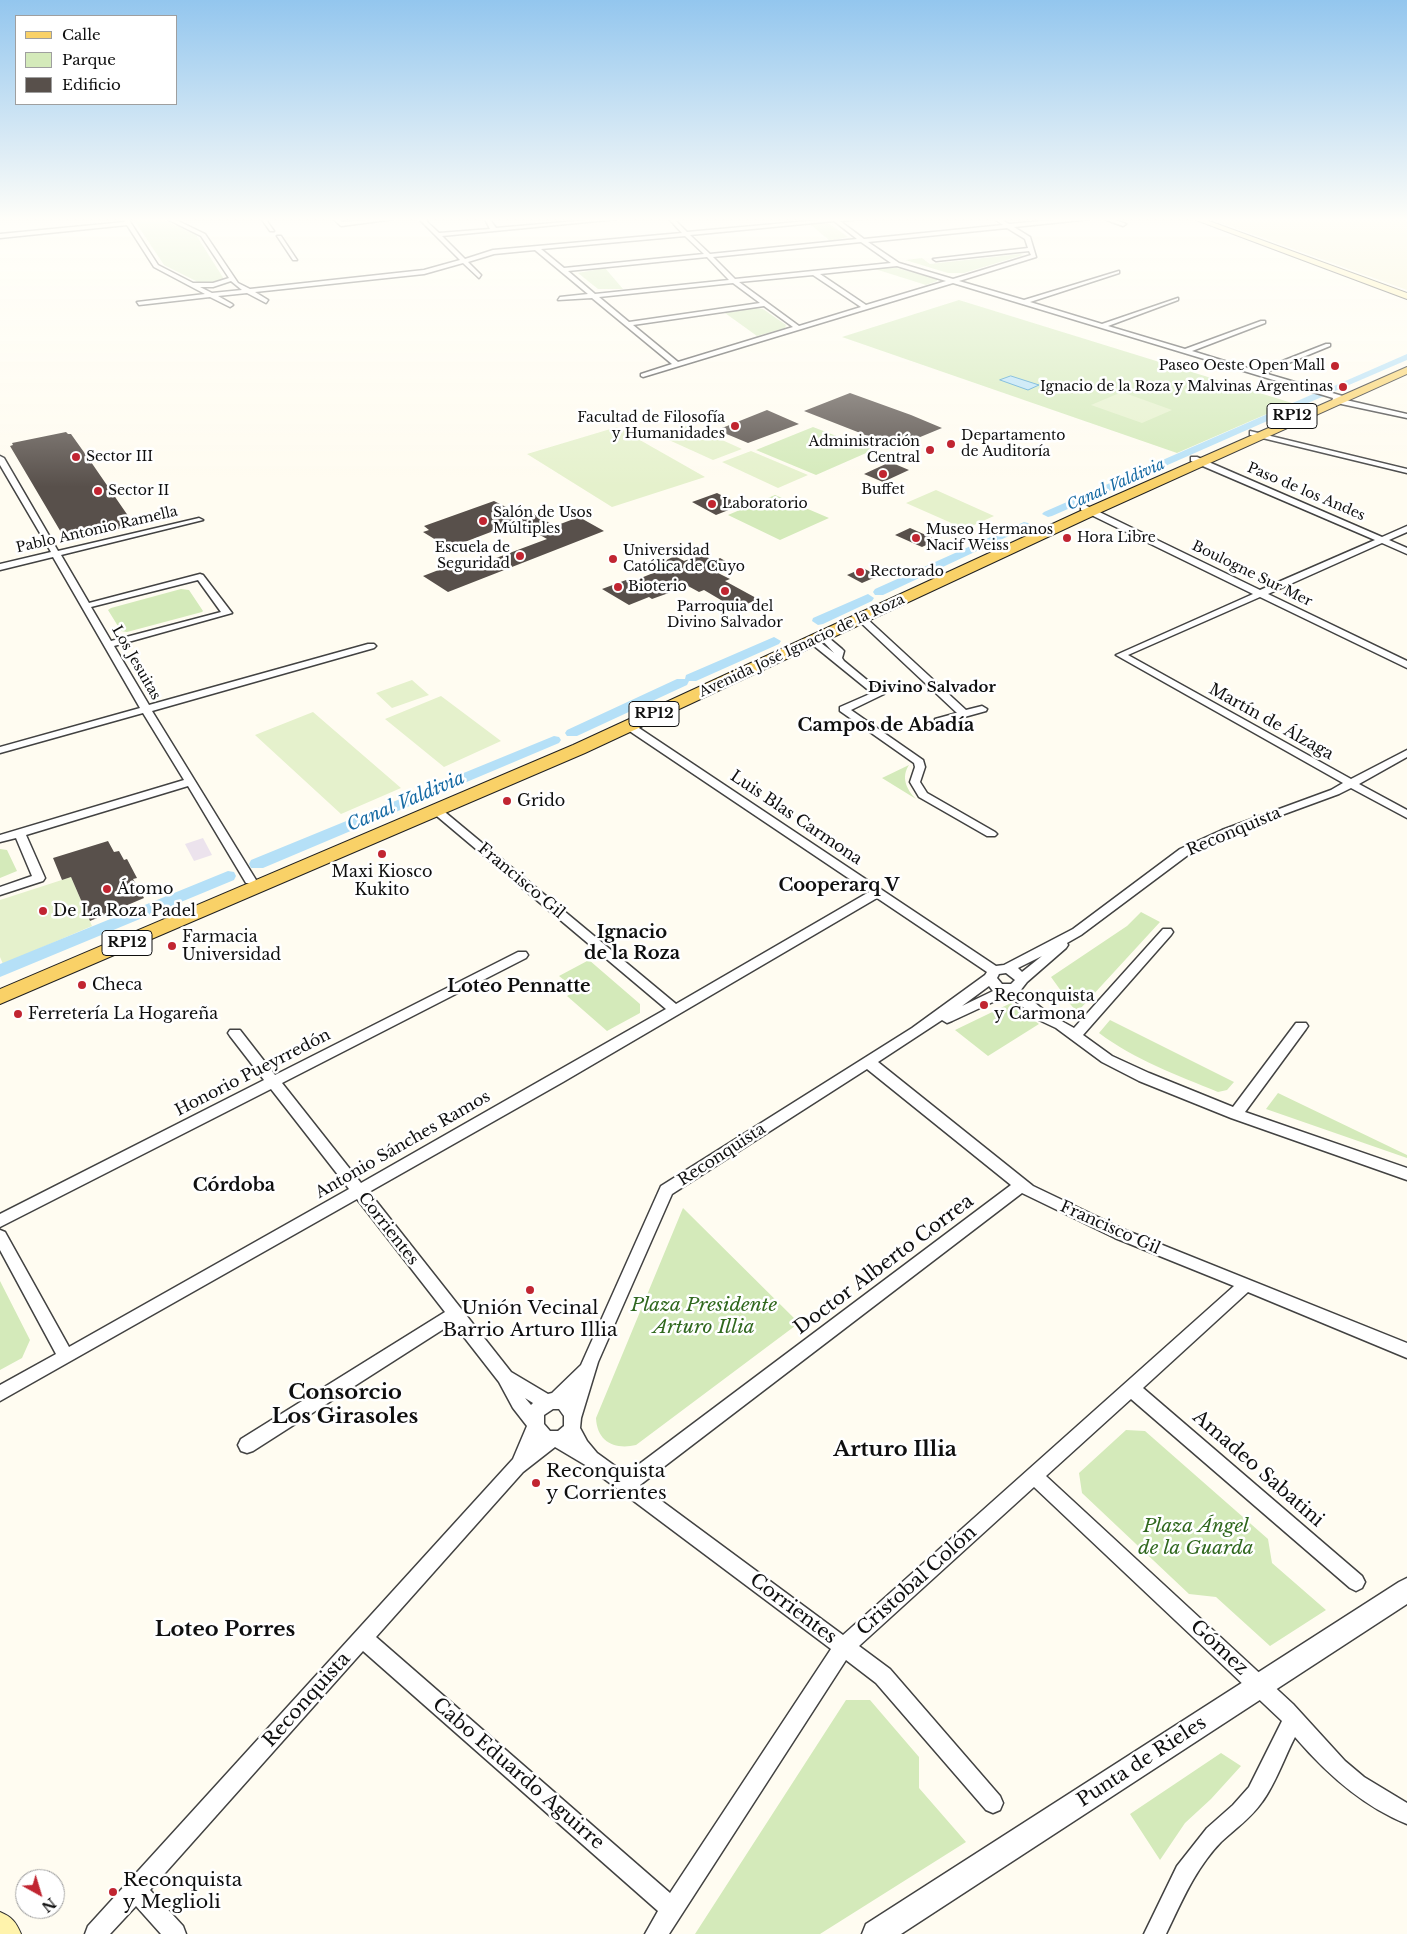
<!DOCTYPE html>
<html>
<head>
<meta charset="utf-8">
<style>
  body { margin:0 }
  #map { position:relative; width:1407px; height:1934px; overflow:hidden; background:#fffcf1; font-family:"Libre Baskerville",serif }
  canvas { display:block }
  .legend { position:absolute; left:15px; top:15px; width:162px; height:90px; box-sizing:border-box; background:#fff; border:1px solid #9f9f9f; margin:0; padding:6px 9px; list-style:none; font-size:15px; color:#0f0f0f }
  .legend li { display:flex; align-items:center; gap:10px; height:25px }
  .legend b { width:25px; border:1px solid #9f9f9f }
  .north { position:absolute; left:15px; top:1869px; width:50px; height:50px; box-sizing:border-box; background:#fff; border:1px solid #9f9f9f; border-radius:50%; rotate:141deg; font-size:14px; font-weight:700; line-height:20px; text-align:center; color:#0f0f0f }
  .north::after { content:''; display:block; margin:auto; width:18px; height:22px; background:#c12531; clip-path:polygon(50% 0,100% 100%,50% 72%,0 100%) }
</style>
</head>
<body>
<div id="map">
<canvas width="1407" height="1934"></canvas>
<ul class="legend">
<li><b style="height:6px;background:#f9d167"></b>Calle</li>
<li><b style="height:14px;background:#d4eaba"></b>Parque</li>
<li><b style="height:14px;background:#58504b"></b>Edificio</li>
</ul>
<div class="north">N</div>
</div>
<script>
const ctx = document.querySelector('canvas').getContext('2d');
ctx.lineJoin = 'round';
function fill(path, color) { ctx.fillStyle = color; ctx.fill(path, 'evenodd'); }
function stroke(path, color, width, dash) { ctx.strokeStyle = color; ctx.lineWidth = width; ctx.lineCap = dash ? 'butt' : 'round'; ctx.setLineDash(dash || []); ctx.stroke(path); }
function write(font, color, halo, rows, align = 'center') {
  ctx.font = font + ' "Libre Baskerville",serif'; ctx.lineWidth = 5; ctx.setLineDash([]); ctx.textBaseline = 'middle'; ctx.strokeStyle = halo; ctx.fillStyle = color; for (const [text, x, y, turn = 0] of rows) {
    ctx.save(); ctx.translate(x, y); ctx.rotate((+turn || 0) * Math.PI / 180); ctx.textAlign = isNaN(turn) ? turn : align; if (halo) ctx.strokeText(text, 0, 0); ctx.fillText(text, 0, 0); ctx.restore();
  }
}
const industrial = new Path2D(`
  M 203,838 L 212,855 L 194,861 L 185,844 Z`);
const farmland = new Path2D(`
  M 1205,217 L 1407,217 L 1407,290 Z`);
const green = new Path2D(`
  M 132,217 L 158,217 L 196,235 L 224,279 L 214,283 L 200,283 L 164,265 Z
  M 824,223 L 830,224 L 848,237 L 830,241 L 810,224 Z
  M 1020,254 L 1023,255 L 964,273 L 948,273 L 905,260 L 922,258 L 930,264 Z
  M 893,267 L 937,279 L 937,281 L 926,285 L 875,269 Z
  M 605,268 L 623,289 L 598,289 L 578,273 Z
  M 959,300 L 1292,403 L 1177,453 L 842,337 Z
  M 756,308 L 763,309 L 786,325 L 785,328 L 757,336 L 725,313 Z
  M 813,427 L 873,450 L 816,475 L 756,450 Z
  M 775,495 L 829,518 L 780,540 L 728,515 Z
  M 181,589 L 189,590 L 203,611 L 202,612 L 127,632 L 121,631 L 108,610 L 111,608 Z
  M 909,765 C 901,777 906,789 916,799 L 882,778 Z
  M 0,849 L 7,850 L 17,871 L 0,878 Z
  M 1141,912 L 1160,922 L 1080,1009 L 1076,1011 L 1066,999 L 1075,996 L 1072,993 L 1064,995 L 1051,977 L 1127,926 Z
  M 589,960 L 640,1004 L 640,1013 L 607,1031 L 567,996 L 577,990 L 559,976 Z
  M 1011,1003 L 1039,1024 L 988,1056 L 955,1030 Z
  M 1110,1020 L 1234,1082 L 1227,1090 L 1218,1092 C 1177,1075 1135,1060 1099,1033 Z
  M 1278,1093 L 1407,1155 L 1407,1158 L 1266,1109 Z
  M 683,1208 L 799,1323 L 636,1445 C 615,1450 597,1442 596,1418 Z
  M 0,1281 L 30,1340 L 22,1358 L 0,1370 Z
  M 1126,1430 L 1145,1431 L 1268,1539 L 1272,1563 L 1326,1610 L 1270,1646 L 1216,1597 L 1189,1594 L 1082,1493 L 1079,1473 Z
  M 846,1700 L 870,1700 L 919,1757 L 919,1788 L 966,1842 L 820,1934 L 695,1934 Z
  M 1221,1753 L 1241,1766 L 1211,1799 L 1185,1823 L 1160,1860 L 1130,1814 Z`);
const pitch = new Path2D(`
  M 1122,392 L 1172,410 L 1142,423 L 1091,405 Z
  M 689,425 L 742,449 L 713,460 L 660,436 Z
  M 617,427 L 705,477 L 612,507 L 527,454 Z
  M 751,451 L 808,475 L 778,488 L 722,462 Z
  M 936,490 L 994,516 L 965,529 L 906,503 Z
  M 412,680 L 429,695 L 392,708 L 376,693 Z
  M 441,696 L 501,741 L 444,767 L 385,719 Z
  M 313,712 L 401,788 L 341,814 L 255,735 Z
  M 71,877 L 92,926 L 3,964 L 0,957 L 0,900 Z`);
const water = new Path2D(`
  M 1011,376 L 1039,385 L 1028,390 L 1000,380 Z`);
const canal = new Path2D(`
  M 1407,354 L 1407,360 L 1335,391 L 1332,392 L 1327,389 Z
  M 1320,391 L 1325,394 L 1324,396 L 1052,516 L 1048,517 L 1042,514 L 1044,512 Z
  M 1024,522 L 1028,523 L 1030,525 L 1028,527 L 883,595 L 875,595 L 873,592 L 875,589 Z
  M 868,594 L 874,598 L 872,601 L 823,624 L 818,625 L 812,621 L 813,618 Z
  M 774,637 L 781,641 L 779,644 L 696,681 L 689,681 L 687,685 L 577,736 L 567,736 L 565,733 L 567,730 L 677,679 L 685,679 L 686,675 Z
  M 554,736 L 559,737 L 561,740 L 559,743 L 263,868 L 251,868 L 249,864 L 251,860 Z
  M 228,871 L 234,872 L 236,876 L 234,880 L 0,977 L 0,964 Z`);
const building = new Path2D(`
  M 850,393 L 911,415 L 942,428 L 896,447 L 804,411 Z
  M 767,410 L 799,424 L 748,443 L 717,430 Z
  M 66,432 L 68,434 L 71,434 L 91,462 L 133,523 L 129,524 L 131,526 L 71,540 L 69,538 L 65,539 L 10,446 L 13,445 L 12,443 Z
  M 890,462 L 909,470 L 883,482 L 864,474 Z
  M 717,493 L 741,505 L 716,515 L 692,502 Z
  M 494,501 L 518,513 L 526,510 L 555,526 L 579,517 L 604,531 L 448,592 L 423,576 L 462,561 L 472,567 L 547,539 L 517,522 L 449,548 L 423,532 L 429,530 L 424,526 Z
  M 910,528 L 937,540 L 922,547 L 895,535 Z
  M 702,554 L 714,561 L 720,558 L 734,566 L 718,573 L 730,579 L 725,581 L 758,599 L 736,609 L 704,590 L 699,592 L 688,586 L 652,599 L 649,597 L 629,605 L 602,589 L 626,580 L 631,582 L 668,567 L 660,563 L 675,556 L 684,561 Z
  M 863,568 L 878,576 L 862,583 L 847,575 Z
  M 108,841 L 114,852 L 119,851 L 124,860 L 127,859 L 137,878 L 133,879 L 144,898 L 90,921 L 71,877 L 62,880 L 53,858 Z`);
const minor = new Path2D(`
  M 122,217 L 127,217 L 158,265 L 193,283 L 213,283 L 229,278 L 201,236 L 163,217 L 193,217 L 176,220 L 205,234 L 238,283 L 250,289 L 424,270 L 460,260 L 417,217 L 422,217 L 439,233 L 490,229 L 484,217 L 488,217 L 496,228 L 622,217 L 639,217 L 442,236 L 465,259 L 493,250 L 682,233 L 667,217 L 672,217 L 687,232 L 830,219 L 829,217 L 866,217 L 864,219 L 840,221 L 864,239 L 1003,225 L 992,217 L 997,217 L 1009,224 L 1087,217 L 1107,217 L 1126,224 L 1123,226 L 1101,218 L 1014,227 L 1030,237 L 1036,257 L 959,281 L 1024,300 L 1119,271 L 1119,273 L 1030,302 L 1102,324 L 1178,298 L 1178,300 L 1108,326 L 1185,349 L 1261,321 L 1265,321 L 1265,323 L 1192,351 L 1257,371 L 1326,344 L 1330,344 L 1330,346 L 1264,373 L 1346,397 L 1346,400 L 1407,414 L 1407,418 L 1332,402 L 1333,398 L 953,283 L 643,377 L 641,376 L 641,374 L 672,364 L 592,298 L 558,300 L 560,297 L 588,294 L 535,250 L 494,254 L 468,262 L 481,275 L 479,278 L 463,263 L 424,274 L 255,292 L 268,300 L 266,303 L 247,293 L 218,296 L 232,304 L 233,305 L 230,307 L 210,297 L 139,305 L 137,302 L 205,294 L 154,267 L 127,225 L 0,238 L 0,234 L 125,222 ZM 834,221 L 857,239 L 710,254 L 690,235 ZM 1007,228 L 1025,239 L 1028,248 L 933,259 L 936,261 L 1029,251 L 1031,255 L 953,279 L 899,263 L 868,242 ZM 685,236 L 704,254 L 564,268 L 541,249 ZM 861,242 L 891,263 L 735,279 L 713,257 ZM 707,257 L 729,280 L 595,294 L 568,271 ZM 897,266 L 946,281 L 866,305 L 820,274 ZM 813,275 L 861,307 L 799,326 L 739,282 ZM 231,281 L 242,290 L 212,293 L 200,287 L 213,287 ZM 733,283 L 760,303 L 629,322 L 599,297 ZM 764,306 L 793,327 L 678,362 L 633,325 Z
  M 260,217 L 264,217 L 274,231 L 270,231 Z
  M 331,217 L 337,217 L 342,222 L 410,217 L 341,226 Z
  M 277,236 L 281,236 L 297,260 L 293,260 Z
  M 1250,431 L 1407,469 L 1407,473 L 1250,435 Z
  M 0,456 L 4,458 L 58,551 L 199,518 L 203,520 L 61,555 L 89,603 L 200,574 L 203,575 L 232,613 L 114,646 L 149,705 L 368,644 L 374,644 L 376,646 L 374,648 L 152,711 L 256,880 L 254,883 L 246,883 L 188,786 L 26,835 L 45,878 L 43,881 L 0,895 L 0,887 L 32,876 L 16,838 L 0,842 L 0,835 L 184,780 L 143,713 L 0,753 L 0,747 L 140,708 L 53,557 L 0,570 L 0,564 L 51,552 L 0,465 ZM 198,580 L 221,612 L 111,641 L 91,607 Z
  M 1191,457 L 1197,457 L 1382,537 L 1407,526 L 1407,532 L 1389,540 L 1407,548 L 1407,554 L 1382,543 L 1268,594 L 1407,661 L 1407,668 L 1260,597 L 1128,655 L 1351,779 L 1407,750 L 1407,757 L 1359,784 L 1407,810 L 1407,818 L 1351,788 L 1339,794 L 1230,834 L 1188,855 L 1081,935 L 1067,943 L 1068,945 L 1066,948 L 1027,982 L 1020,991 L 1049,1014 L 1074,1028 L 1163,929 L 1171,929 L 1173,932 L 1171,935 L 1083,1035 L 1112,1056 L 1149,1073 L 1233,1107 L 1296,1023 L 1306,1023 L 1308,1026 L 1306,1029 L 1245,1112 L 1407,1168 L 1407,1180 L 1231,1118 L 1139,1081 L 1102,1062 L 1056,1028 L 1039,1020 L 1008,995 L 952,1021 L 947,1023 L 942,1020 L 878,1062 L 1033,1186 L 1125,1230 L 1407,1343 L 1407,1358 L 1248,1292 L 1143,1388 L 1362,1576 L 1365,1582 L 1362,1588 L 1356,1591 L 1350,1588 L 1131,1399 L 1046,1476 L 1293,1704 L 1345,1761 L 1364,1777 L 1407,1803 L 1407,1824 C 1362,1806 1326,1773 1295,1737 C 1285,1756 1275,1785 1262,1802 C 1251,1818 1235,1829 1221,1842 C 1195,1869 1182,1901 1166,1934 L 1144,1934 L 1177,1866 L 1207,1828 L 1233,1805 L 1249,1787 L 1282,1721 L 1034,1487 L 859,1646 L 890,1669 L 1000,1796 L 1003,1803 L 1000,1810 L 993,1813 L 986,1810 L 876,1683 L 846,1660 L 669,1934 L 645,1934 L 658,1911 L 363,1651 L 150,1890 L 183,1926 L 186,1934 L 161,1934 L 136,1906 L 110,1934 L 85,1934 L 88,1926 L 513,1459 L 527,1426 L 513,1408 L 499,1382 L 453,1323 L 253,1451 L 247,1453 L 241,1451 L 238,1445 L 241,1439 L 445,1312 L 357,1199 L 0,1401 L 0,1385 L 56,1354 L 0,1250 L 0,1230 L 5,1232 L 69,1347 L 349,1189 L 271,1089 L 0,1227 L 0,1214 L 264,1080 L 230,1036 L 228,1033 L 230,1030 L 240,1030 L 275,1075 L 518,952 L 526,952 L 528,955 L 526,958 L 282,1083 L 361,1183 L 666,1009 L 432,812 L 430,810 L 432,808 L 440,808 L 676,1004 L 869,892 L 625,728 L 625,724 L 633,724 L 996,966 L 1004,965 L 1073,929 L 1180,849 L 1222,830 L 1331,790 L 1343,783 L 1116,655 L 1253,594 L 1081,510 L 1081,506 L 1087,506 L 1260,590 L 1375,540 L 1191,461 ZM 877,898 L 987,972 L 985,975 L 912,1028 L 661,1186 L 581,1365 L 552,1393 L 548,1394 L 511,1372 L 369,1192 L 563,1082 ZM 1042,956 L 1022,972 L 1018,968 ZM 1006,973 L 1015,980 L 1011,984 L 1002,984 L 997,978 L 999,974 ZM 989,986 L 993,991 L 962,1006 ZM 867,1069 L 1011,1185 L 626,1474 L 597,1453 L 587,1441 L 580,1428 L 581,1418 L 598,1362 L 672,1194 ZM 1022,1193 L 1115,1238 L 1234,1286 L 843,1635 L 640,1485 ZM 525,1398 L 533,1403 L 531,1405 ZM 553,1409 L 559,1409 L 564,1416 L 564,1426 L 558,1431 L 550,1431 L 544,1424 L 544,1415 ZM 555,1447 L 587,1466 L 831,1649 L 670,1893 L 376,1637 L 523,1472 Z
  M 862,616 L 865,617 L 966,710 L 982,706 L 987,709 L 986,711 L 939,724 L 935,723 L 935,719 L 957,713 L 859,621 L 857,619 Z
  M 823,633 L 842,649 L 844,651 L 842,658 L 844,661 L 884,694 L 851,710 L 923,760 L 925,767 L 920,782 L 927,793 L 995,832 L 997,834 L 995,836 L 987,836 L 919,797 L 910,782 L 915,767 L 914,763 L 840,711 L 840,707 L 872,693 L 808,641 L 813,638 L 816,639 L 834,653 L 818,636 Z`);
const tertiary = new Path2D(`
  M 1407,1578 L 1407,1604 L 901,1934 L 862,1934 L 866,1924 L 1399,1582 Z`);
const secondary = new Path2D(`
  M 1188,217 L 1198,217 L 1407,293 L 1407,299 Z
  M 0,1912 C 12,1917 16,1922 21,1934 L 0,1934 Z`);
const primary = new Path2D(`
  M 1407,367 L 1407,374 L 1097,514 L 585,753 L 0,1004 L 0,989 L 573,745 L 1087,508 Z`);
const markers = [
  [1335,366,5,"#c12531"],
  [1343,387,5,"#c12531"],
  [735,426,5,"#c12531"],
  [951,444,5,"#c12531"],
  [930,450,5,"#c12531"],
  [76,457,5,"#c12531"],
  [883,474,5,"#c12531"],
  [98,491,5,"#c12531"],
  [712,504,5,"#c12531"],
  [483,521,5,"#c12531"],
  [916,538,5,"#c12531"],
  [1067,538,5,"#c12531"],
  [520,556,5,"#c12531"],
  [613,559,5,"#c12531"],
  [860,572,5,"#c12531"],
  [618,587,5,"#c12531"],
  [725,591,5,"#c12531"],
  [507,801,5,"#c12531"],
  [382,854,5,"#c12531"],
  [107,889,5,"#c12531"],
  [43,911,5,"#c12531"],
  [172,946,5,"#c12531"],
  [82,985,5,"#c12531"],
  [984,1005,5,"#c12531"],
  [18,1014,5,"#c12531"],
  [530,1290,5,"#c12531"],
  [536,1483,5,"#c12531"],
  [113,1892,5,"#c12531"]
];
const farPoinames = [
  ["Paseo Oeste Open Mall",1325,366,"right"],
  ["Ignacio de la Roza y Malvinas Argentinas",1333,387,"right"],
  ["Facultad de Filosofía",725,418,"right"],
  ["y Humanidades",725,434,"right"],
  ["Departamento",961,436],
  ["de Auditoría",961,452],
  ["Administración",920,442,"right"],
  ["Central",920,458,"right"],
  ["Sector III",86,457],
  ["Buffet",883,490,"center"],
  ["Sector II",108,491],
  ["Laboratorio",722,504],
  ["Salón de Usos",493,513],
  ["Múltiples",493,529],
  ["Museo Hermanos",926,530],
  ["Nacif Weiss",926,546],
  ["Hora Libre",1077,538],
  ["Escuela de",510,548,"right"],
  ["Seguridad",510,564,"right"],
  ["Universidad",623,551],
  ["Católica de Cuyo",623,567],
  ["Rectorado",870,572],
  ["Bioterio",628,587],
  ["Parroquia del",725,607,"center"],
  ["Divino Salvador",725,623,"center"]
];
const farStreetnames = [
  ["Paso de los Andes",1306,492,23],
  ["Pablo Antonio Ramella",97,530,-13],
  ["Boulogne Sur Mer",1252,574,26],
  ["Avenida José Ignacio de la Roza",802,646,-25],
  ["Los Jesuitas",136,663,60]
];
const shields = [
  [1292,416,50],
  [654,714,50],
  [127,943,50]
];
const shieldNames = [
  ["RP12",1292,416],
  ["RP12",654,714],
  ["RP12",127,943]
];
const farWaternames = [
  ["Canal Valdivia",1116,485,-24]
];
const farNeighbourhoodnames = [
  ["Divino Salvador",932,688]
];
const streetNames = [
  ["Martín de Álzaga",1271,722,29],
  ["Luis Blas Carmona",796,818,34],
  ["Reconquista",1234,832,-23],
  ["Francisco Gil",521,881,40],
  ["Honorio Pueyrredón",253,1073,-27],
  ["Antonio Sánches Ramos",403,1145,-30],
  ["Reconquista",722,1155,-33],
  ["Francisco Gil",1110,1228,24],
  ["Corrientes",388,1229,52]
];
const poiNames = [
  ["Grido",517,801],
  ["Maxi Kiosco",382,872,"center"],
  ["Kukito",382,890,"center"],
  ["Átomo",117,889],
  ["De La Roza Padel",53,911],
  ["Farmacia",182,937],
  ["Universidad",182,955],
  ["Checa",92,985],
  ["Reconquista",994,996],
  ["y Carmona",994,1014],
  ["Ferretería La Hogareña",28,1014]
];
const neighbourhoodNames = [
  ["Campos de Abadía",886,726],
  ["Cooperarq V",839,886],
  ["Ignacio",632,933],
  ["de la Roza",632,954],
  ["Loteo Pennatte",519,987],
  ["Córdoba",234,1186]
];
const waterNames = [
  ["Canal Valdivia",406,802,-23]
];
const nearStreetnames = [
  ["Doctor Alberto Correa",884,1265,-37],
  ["Amadeo Sabatini",1258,1469,41],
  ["Cristobal Colón",917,1581,-42],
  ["Corrientes",793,1609,37],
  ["Gómez",1219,1648,43],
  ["Reconquista",307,1700,-48],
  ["Punta de Rieles",1142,1762,-33],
  ["Cabo Eduardo Aguirre",518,1774,41]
];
const nearParknames = [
  ["Plaza Presidente",704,1306],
  ["Arturo Illia",704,1328],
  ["Plaza Ángel",1196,1527],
  ["de la Guarda",1196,1549]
];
const nearPoinames = [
  ["Unión Vecinal",530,1309,"center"],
  ["Barrio Arturo Illia",530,1331,"center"],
  ["Reconquista",546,1472],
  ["y Corrientes",546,1494],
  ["Reconquista",123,1881],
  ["y Meglioli",123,1903]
];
const nearNeighbourhoodnames = [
  ["Consorcio",345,1393],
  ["Los Girasoles",345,1417],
  ["Arturo Illia",895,1450],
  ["Loteo Porres",225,1630]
];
fill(industrial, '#ece3ed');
fill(farmland, '#f5f1d0');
fill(green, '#d4eaba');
fill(pitch, '#e5f1cc');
fill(water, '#b5e0f7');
stroke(water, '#3b99cf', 1);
fill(canal, '#b5e0f7');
fill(building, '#58504b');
stroke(minor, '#424242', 3);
stroke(tertiary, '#424242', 3);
stroke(secondary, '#313131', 2);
stroke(primary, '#202020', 2);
fill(minor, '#fff');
fill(tertiary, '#fff');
fill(secondary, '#fff3ac');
fill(primary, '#f9d167');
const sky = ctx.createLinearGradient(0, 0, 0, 487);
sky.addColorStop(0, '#93c6ee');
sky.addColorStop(0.45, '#fffef9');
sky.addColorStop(1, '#fffef900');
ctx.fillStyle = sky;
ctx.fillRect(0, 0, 1407, 487);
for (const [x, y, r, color] of markers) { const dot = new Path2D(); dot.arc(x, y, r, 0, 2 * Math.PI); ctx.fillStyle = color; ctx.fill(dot); stroke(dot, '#fff', 2); }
write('14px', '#0f0f0f', '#fff', farPoinames, 'left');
write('14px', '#0f0f0f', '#fff', farStreetnames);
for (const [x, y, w] of shields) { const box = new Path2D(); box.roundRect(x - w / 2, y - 12.5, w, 25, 4); ctx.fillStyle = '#fff'; ctx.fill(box); stroke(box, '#0f0f0f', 1); }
write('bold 15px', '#0f0f0f', null, shieldNames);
write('italic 15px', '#166aa3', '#fff', farWaternames);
write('bold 15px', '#0f0f0f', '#fff', farNeighbourhoodnames);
write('16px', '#0f0f0f', '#fff', streetNames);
write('16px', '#0f0f0f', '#fff', poiNames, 'left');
write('bold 18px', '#0f0f0f', '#fff', neighbourhoodNames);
write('italic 18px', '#166aa3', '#fff', waterNames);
write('19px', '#0f0f0f', '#fff', nearStreetnames);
write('italic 19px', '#30681e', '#fff', nearParknames);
write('19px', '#0f0f0f', '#fff', nearPoinames, 'left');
write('bold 21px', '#0f0f0f', '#fff', nearNeighbourhoodnames);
</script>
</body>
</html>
